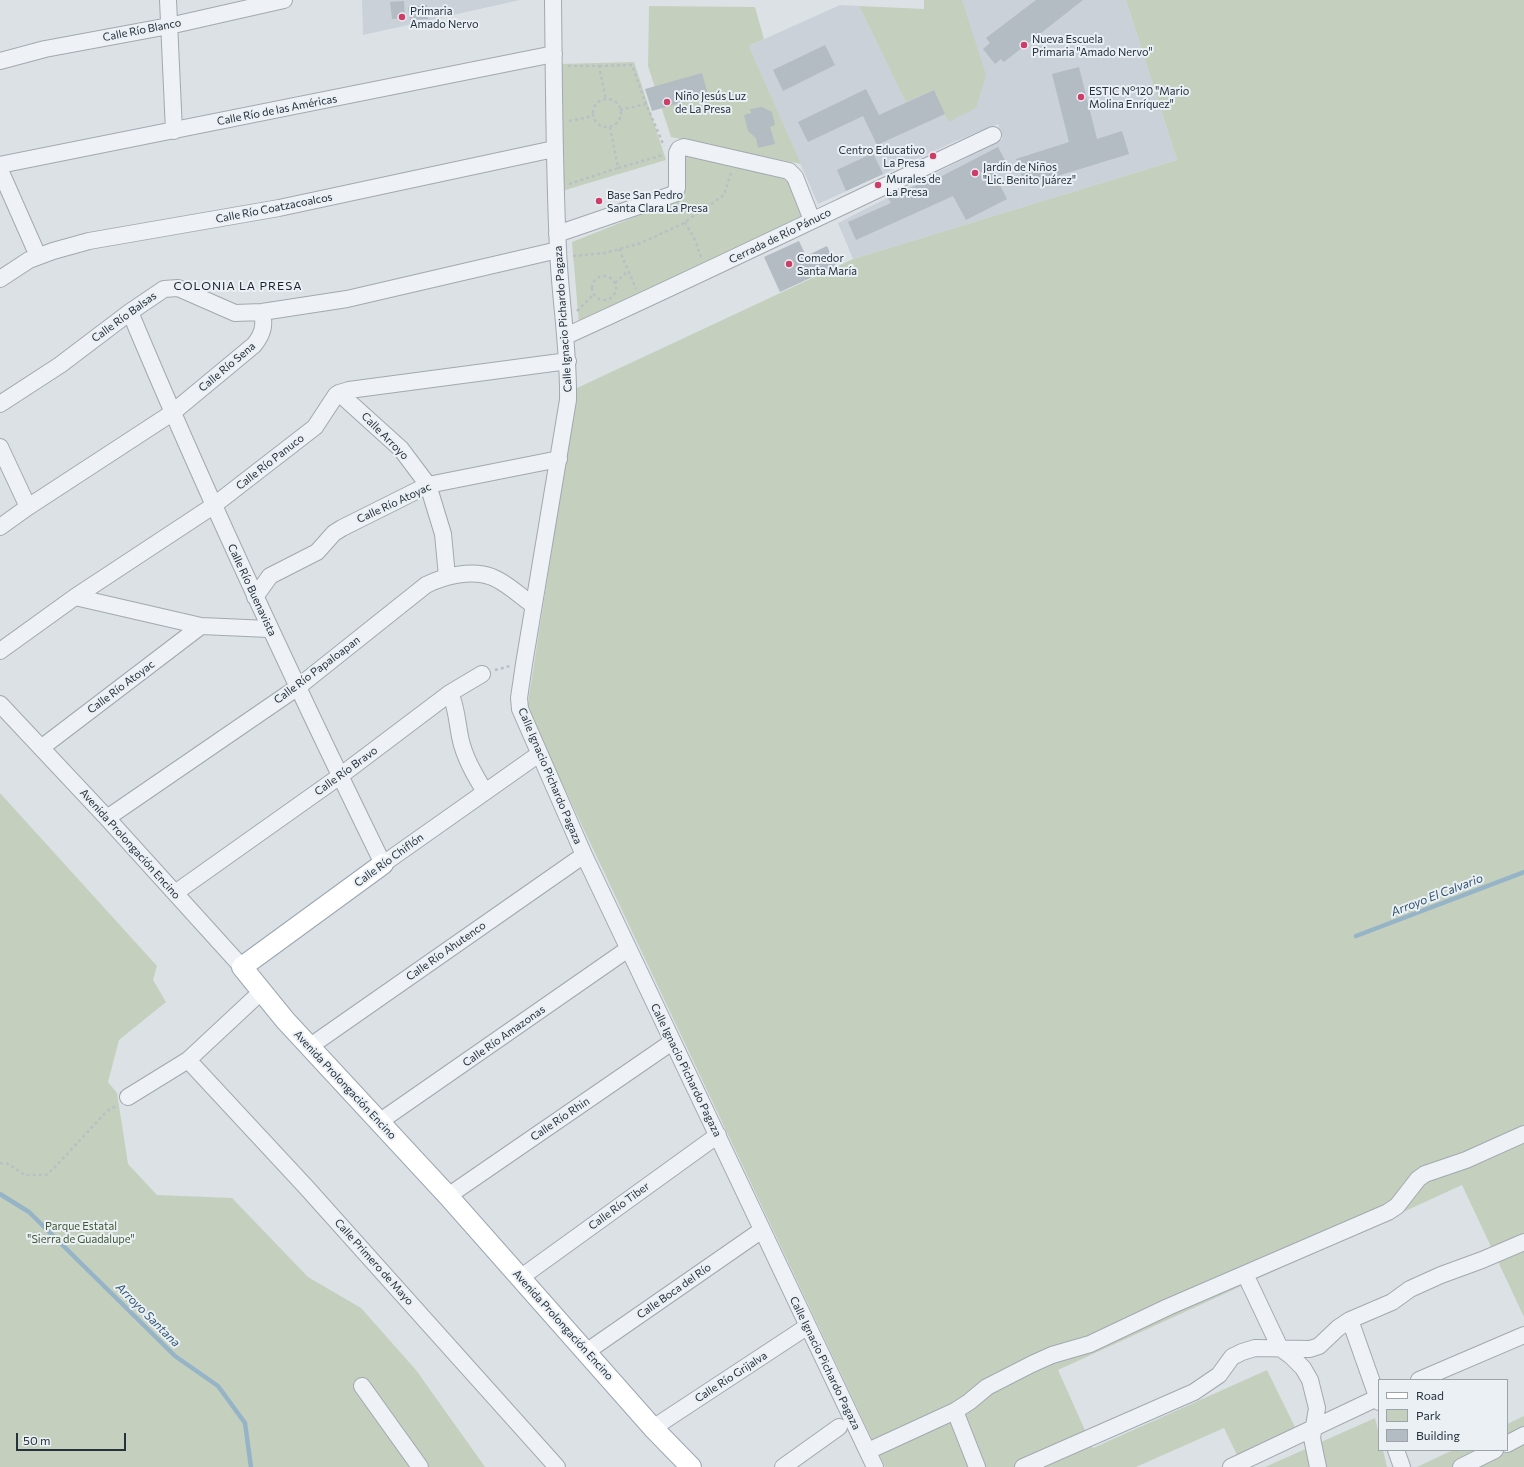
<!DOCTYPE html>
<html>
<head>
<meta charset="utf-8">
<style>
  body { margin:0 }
  #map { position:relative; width:1524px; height:1467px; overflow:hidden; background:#dce1e6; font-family:Commissioner,sans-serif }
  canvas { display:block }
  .legend { position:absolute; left:1378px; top:1379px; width:130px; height:72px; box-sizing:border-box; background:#ebf0f4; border:1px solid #9ca4aa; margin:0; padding:5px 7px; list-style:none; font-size:12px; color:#25313c }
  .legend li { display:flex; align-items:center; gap:8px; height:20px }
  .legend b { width:20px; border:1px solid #9ca4aa }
  .scale { position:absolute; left:16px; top:1433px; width:110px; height:18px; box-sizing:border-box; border:2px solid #25313c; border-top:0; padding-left:5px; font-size:12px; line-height:14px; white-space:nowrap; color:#25313c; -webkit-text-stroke:3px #ebf0f4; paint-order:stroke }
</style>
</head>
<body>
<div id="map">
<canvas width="1524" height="1467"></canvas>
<ul class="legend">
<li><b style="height:5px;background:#fff"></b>Road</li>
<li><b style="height:11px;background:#c4d0bd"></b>Park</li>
<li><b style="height:11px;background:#b3bbc3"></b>Building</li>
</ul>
<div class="scale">50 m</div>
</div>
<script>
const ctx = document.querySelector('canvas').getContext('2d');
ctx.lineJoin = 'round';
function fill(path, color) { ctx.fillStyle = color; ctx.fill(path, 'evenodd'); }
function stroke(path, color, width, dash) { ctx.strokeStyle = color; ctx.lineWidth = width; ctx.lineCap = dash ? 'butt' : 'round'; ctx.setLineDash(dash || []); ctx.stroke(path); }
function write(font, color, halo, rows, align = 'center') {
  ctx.font = font + ' Commissioner,sans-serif'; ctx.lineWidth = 4; ctx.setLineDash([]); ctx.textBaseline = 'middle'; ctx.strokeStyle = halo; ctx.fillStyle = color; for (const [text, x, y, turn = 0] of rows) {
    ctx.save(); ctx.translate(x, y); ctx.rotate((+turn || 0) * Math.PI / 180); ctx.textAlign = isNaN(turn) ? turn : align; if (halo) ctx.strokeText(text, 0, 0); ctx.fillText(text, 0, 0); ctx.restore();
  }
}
const built = new Path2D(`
  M 362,0 L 520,0 L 363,35 Z
  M 962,0 L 1126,0 L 1177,160 L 853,259 L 838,223 L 1003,139 L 998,124 L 956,141 L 818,204 L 749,46 L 840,5 L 859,6 L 906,101 L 934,90 L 948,122 L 963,6 Z`);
const green = new Path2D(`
  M 924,0 L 962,0 L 986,75 L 976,108 L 948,122 L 934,90 L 906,102 L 859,6 L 924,9 Z
  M 1126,0 L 1524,0 L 1524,1317 L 1462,1185 L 1058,1370 L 1093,1448 L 1267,1370 L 1295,1427 L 1237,1455 L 1224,1428 L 1136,1467 L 885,1467 L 527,709 L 577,388 L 853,259 L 1177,160 Z
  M 649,6 L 755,7 L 764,39 L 749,46 L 801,164 L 671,137 L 648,66 Z
  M 634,62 L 666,160 L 562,191 L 560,64 Z
  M 680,152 L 787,180 L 807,222 L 579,324 L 572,242 L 680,199 Z
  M 0,793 L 157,966 L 153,980 L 166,1002 L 119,1040 L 108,1082 L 117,1093 L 128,1164 L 157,1195 L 232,1198 L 308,1277 L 361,1308 L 416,1370 L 485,1467 L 0,1467 Z
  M 1524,1416 L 1524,1467 L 1417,1467 L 1453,1450 L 1507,1450 L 1507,1424 Z
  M 1375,1418 L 1379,1434 L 1379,1450 L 1383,1450 L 1387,1467 L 1265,1467 Z`);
const stream = new Path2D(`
  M 1356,936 L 1524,872
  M 0,1194 L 29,1212 L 175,1356 L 218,1386 L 245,1423 L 251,1467`);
const building = new Path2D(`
  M 1036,0 L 1083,0 L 1004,62 L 1001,59 L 995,64 L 983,49 L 990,43 L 986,38 Z
  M 404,1 L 405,18 L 392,19 L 390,2 Z
  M 427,5 L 428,19 L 410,20 L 408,7 Z
  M 825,45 L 835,65 L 783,91 L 773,70 Z
  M 1079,67 L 1097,139 L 1122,131 L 1129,154 L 1025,186 L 1016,159 L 1069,142 L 1052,74 Z
  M 702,73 L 708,95 L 652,111 L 645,89 Z
  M 866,89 L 879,115 L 934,90 L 945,114 L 877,145 L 863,116 L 808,142 L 798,122 Z
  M 762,107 L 772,112 L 775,125 L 770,127 L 775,144 L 758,148 L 756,138 L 748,131 L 744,115 L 751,113 L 750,109 Z
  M 998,147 L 1007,164 L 993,171 L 1007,199 L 966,220 L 953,196 L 856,240 L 848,222 L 891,203 L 888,198 L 939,175 L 940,177 Z
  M 873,153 L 883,174 L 846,191 L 837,170 Z
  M 799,241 L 806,256 L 827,246 L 836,266 L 780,292 L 764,257 Z`);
const path = new Path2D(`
  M 568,66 L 599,66 L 606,100
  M 599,66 L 632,65 L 646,104
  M593 113a14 14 0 1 1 28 0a14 14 0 1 1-28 0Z
  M 620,110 L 646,104 L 664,146
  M 569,121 L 593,116
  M 610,127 L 618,168 L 663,155
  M 569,184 L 618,168
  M 685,222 L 695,240 L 701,257
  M 619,249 L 636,289
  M 573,256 L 605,253 L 641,243 L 682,224 L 724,195 L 731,173
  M592 288a12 12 0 1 1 24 0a12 12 0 1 1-24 0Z
  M 615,283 L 628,271
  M 577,311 L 594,294
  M 495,670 L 510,666
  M 0,1163 L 8,1164 L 25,1175 L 46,1175 L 56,1166 L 107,1111 L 118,1105`);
const minor = new Path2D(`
  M 168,0 L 174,131
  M 553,0 C 554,83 554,166 558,249 C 560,299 569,349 568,400 L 524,664 L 519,698 L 520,709 L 584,855 L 875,1467
  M 0,61 L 45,49 L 169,26 L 284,0
  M 0,165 L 554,54
  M 0,170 L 38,256
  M 557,234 L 674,194 L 677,188 L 677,153 L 679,149 L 684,147 L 789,171 L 795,177 L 812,220
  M 0,279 L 29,260 L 53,251 L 89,241 L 279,208 L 554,149
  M 130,312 C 208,499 294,682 383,864 L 539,754
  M 566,336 C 709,271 850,202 993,135
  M 339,393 L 401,449 L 428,485 L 443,534 L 447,576
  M 0,404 L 60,365 L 130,312 L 164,289 L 178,288 L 235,313 L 262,312 L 347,299 L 558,250
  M 0,447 L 28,507
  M 0,527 L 28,507 L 172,413 L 254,345 C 263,334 265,325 262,312
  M 75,597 L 201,626 L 269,629
  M 255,597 L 270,576 L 317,552 L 334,533 L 342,528 L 428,485 L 559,459
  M 0,651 L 75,597 L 213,506 L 315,427 L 336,395 L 339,393 L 349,390 L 568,361
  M 450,693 C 458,710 457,728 462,745 C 467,762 476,777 485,792
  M 0,704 L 107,818 L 242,967
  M 41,748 L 201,626
  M 107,818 L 298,687 L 426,585 C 444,576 472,569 492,577 C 506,582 521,597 533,605
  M 175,893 L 340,776 L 450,693 L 482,674
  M 309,1047 L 584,855
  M 188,1060 L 306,1187 L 557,1467
  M 128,1097 L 188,1060 L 262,991
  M 379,1122 L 628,949
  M 448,1196 L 672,1042
  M 1245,1274 L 1280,1348 L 1291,1356 L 1303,1368 L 1310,1380 L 1317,1408 L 1312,1438 L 1318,1467
  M 520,1278 L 718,1135
  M 1350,1320 L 1379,1402
  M 586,1352 L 762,1230
  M 1419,1380 L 1524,1335
  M 362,1386 L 420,1467
  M 955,1411 L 977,1467
  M 653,1428 L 808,1326
  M 1507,1444 L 1524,1435
  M 1396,1450 L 1402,1467
  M 868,1451 L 955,1411 L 969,1402 L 987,1387 L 1032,1364 L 1052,1355 L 1090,1344 L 1168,1307 L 1388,1212 L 1397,1206 L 1418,1179 L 1425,1174 L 1466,1160 L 1524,1134
  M 783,1467 L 839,1427
  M 1023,1467 L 1194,1392 L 1219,1375 L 1232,1357 L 1242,1352 L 1255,1348 L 1310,1349 L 1319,1346 L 1338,1328 L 1350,1320 L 1392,1302 L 1410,1289 L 1441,1275 L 1482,1260 L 1524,1242
  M 1231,1467 L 1379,1397
  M 1461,1467 L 1495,1450`);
const major = new Path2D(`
  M 383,864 L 242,967 L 285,1020 L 448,1196 L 653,1428 L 691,1467`);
const markers = [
  [402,17,4,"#ce3d67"],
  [1024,45,4,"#ce3d67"],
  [1081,97,4,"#ce3d67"],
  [667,102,4,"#ce3d67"],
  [933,156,4,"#ce3d67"],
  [975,173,4,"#ce3d67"],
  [878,185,4,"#ce3d67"],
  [599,201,4,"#ce3d67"],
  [789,264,4,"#ce3d67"]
];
const poiNames = [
  ["Primaria",410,11],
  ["Amado Nervo",410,24],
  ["Nueva Escuela",1032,39],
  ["Primaria \"Amado Nervo\"",1032,52],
  ["ESTIC N°120 \"Mario",1089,91],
  ["Molina Enríquez\"",1089,104],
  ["Niño Jesús Luz",675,96],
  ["de La Presa",675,109],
  ["Centro Educativo",925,150,"right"],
  ["La Presa",925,163,"right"],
  ["Jardín de Niños",983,167],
  ["\"Lic. Benito Juárez\"",983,180],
  ["Murales de",886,179],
  ["La Presa",886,192],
  ["Base San Pedro",607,195],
  ["Santa Clara La Presa",607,208],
  ["Comedor",797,258],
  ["Santa María",797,271]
];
const streetNames = [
  ["Calle Río Blanco",142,30,-11],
  ["Calle Río de las Américas",277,110,-11],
  ["Calle Río Coatzacoalcos",274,208,-11],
  ["Cerrada de Río Pánuco",780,236,-26],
  ["Calle Río Balsas",124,317,-36],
  ["Calle Ignacio Pichardo Pagaza",563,319,-94],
  ["Calle Río Sena",227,367,-40],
  ["Calle Arroyo",385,436,45],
  ["Calle Río Panuco",270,462,-38],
  ["Calle Río Atoyac",394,503,-25],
  ["Calle Río Buenavista",252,590,65],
  ["Calle Río Papaloapan",317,670,-37],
  ["Calle Río Atoyac",121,687,-37],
  ["Calle Río Bravo",346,771,-36],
  ["Calle Ignacio Pichardo Pagaza",550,776,67],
  ["Avenida Prolongación Encino",130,844,48],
  ["Calle Río Chiflón",389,860,-36],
  ["Calle Río Ahutenco",446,951,-35],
  ["Calle Río Amazonas",504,1036,-35],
  ["Calle Ignacio Pichardo Pagaza",686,1070,64],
  ["Avenida Prolongación Encino",345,1085,47],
  ["Calle Río Rhin",560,1119,-34],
  ["Calle Río Tiber",619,1206,-36],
  ["Calle Primero de Mayo",374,1262,48],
  ["Calle Boca del Río",674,1291,-35],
  ["Avenida Prolongación Encino",563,1325,48],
  ["Calle Ignacio Pichardo Pagaza",825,1363,64],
  ["Calle Río Grijalva",731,1377,-33]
];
const parkNames = [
  ["Parque Estatal",81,1226],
  ["\"Sierra de Guadalupe\"",81,1239]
];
const neighbourhoodNames = [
  ["COLONIA LA PRESA",238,286]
];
const waterNames = [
  ["Arroyo El Calvario",1437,895,-21],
  ["Arroyo Santana",148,1315,45]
];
fill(built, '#cad1d8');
fill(green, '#c4d0bd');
stroke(stream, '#96b4c7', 4.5);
fill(building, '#b3bbc3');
stroke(minor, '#a1a9b0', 18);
stroke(major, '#9ba7b2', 22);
stroke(path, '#babfc5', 2.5, [3, 3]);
stroke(minor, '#eef1f5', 16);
stroke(major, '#fff', 20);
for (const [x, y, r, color] of markers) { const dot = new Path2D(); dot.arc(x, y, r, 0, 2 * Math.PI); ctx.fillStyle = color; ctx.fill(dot); stroke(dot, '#ebf0f4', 1.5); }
write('11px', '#25313c', '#ebf0f4', poiNames, 'left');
write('11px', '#25313c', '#ebf0f4', streetNames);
write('11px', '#3f5833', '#ebf0f4', parkNames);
ctx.letterSpacing = '1px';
write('12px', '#18222d', '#ebf0f4', neighbourhoodNames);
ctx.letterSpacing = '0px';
write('italic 12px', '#305570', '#ebf0f4', waterNames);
</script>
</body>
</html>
